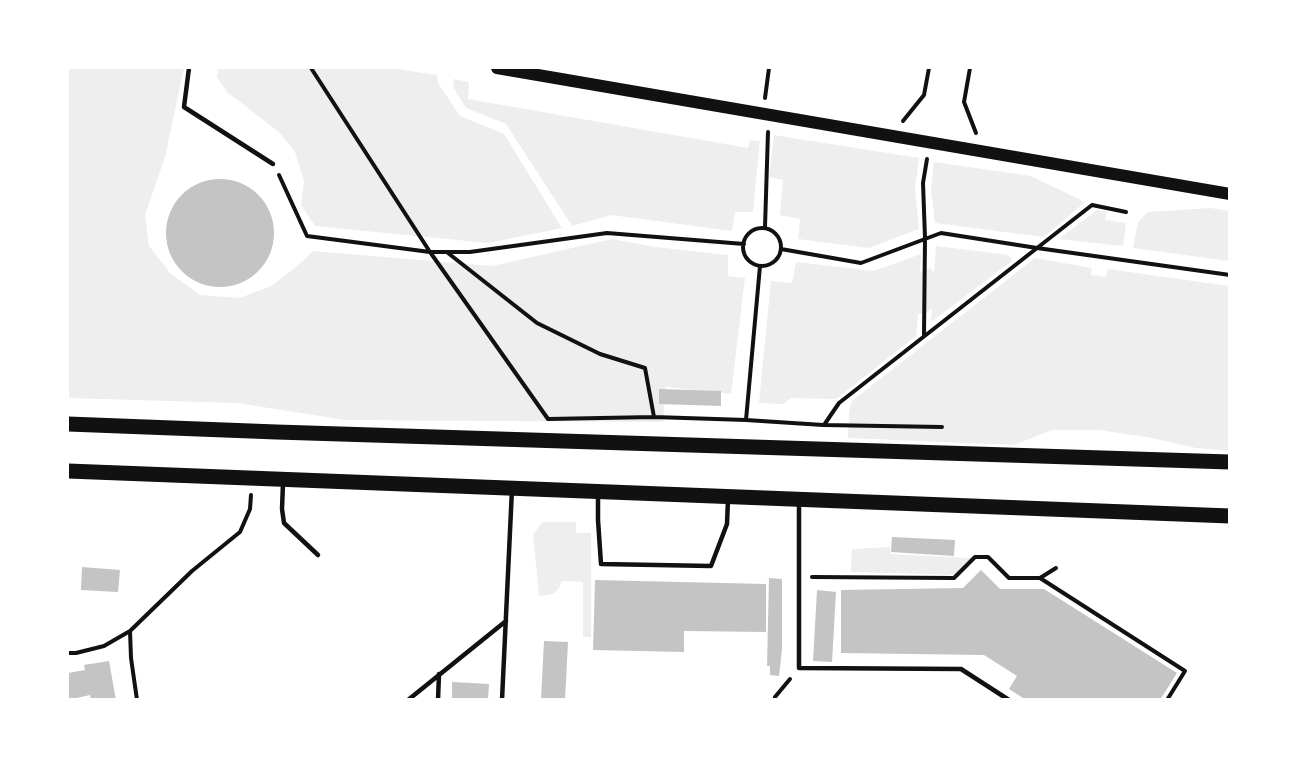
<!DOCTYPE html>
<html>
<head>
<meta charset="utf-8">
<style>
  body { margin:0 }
  #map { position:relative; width:1297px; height:767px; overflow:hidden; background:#fff; font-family:Roboto,sans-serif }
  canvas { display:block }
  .frame { position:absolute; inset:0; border:69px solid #fff; pointer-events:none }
</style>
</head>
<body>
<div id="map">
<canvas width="1297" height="767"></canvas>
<div class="frame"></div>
</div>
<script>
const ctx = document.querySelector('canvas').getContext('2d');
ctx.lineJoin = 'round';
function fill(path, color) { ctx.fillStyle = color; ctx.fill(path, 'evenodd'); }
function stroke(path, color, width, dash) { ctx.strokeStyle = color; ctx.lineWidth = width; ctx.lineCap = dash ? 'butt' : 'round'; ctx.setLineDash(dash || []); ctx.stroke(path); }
const green = new Path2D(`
  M 68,68 L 184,68 L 165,157 L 145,215 L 149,246 L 170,273 L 200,295 L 240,298 L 271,286 L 295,268 L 313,251 L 492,266 L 612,239 L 655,247 L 728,255 L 728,276 L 745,278 L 731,394 L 666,387 L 663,422 L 345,420 L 237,403 L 68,398 Z
  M 218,68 L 390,68 L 437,75 L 438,83 L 460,116 L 504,134 L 562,228 L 488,243 L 315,226 L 301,205 L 304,181 L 295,152 L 279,132 L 227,92 L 217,77 Z
  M 454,79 L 469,82 L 468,99 L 748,148 L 750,140 L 760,141 L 753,212 L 735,212 L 732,231 L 611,215 L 572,226 L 506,124 L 466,108 L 453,87 Z
  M 774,135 L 919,158 L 915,189 L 919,229 L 869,248 L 798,239 L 800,219 L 780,215 L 783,180 L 769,177 Z
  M 934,162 L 1031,176 L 1085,202 L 1044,237 L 935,223 L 931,190 Z
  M 1211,208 L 1229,211 L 1229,261 L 1133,248 L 1138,222 L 1148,212 Z
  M 1097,210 L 1107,212 L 1105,220 L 1126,223 L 1123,246 L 1059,239 Z
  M 936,246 L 1009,255 L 1012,261 L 931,322 L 932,309 L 926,313 L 918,314 L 916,336 L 836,399 L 791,398 L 783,404 L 759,403 L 771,281 L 792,283 L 796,262 L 874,271 L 921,254 L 920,272 L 931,268 L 934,273 Z
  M 1035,258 L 1092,268 L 1091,275 L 1106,277 L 1108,269 L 1229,286 L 1229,451 L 1196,448 L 1152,438 L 1099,430 L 1052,430 L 1014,445 L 848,438 L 849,411 L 852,401 Z
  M 542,522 L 576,522 L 576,533 L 591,533 L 591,637 L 583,637 L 583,582 L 562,581 C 558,594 552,595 539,596 L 533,535 Z
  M 890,547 L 890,554 L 971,558 L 955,575 L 851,572 L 852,549 Z`);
const building = new Path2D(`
  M166 233a54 54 0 1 1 108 0a54 54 0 1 1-108 0Z
  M 659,389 L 721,391 L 721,406 L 659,404 Z
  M 892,537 L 955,540 L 954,556 L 891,552 Z
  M 82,567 L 120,570 L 118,592 L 81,590 Z
  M 981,570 L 1000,589 L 1044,589 L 1177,673 L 1160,700 L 1026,700 L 1009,689 L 1017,676 L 984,655 L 841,653 L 841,590 L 963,588 Z
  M 769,578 L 782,579 L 782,649 L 779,676 L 770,675 L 770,666 L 767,666 Z
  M 595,580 L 766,584 L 766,632 L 684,631 L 684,652 L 593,650 Z
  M 817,590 L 836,592 L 832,662 L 813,661 Z
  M 544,641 L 568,642 L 565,700 L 541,700 Z
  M 109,661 L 116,700 L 91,700 L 90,695 L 68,700 L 68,673 L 85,670 L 84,665 Z
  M 452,682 L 489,684 L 488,700 L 452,700 Z`);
const path = new Path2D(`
  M 311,68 L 430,252 L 548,419 L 654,417 L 746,420 L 823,425 L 942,427
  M 970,68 L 964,102 L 976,133
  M 765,98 L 769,68
  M 903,121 L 924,95 L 929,68
  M 279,175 L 307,236 L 430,252 L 470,252 L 607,233 L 744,244
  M 765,227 L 768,132
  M743 247a19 19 0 1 1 38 0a19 19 0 1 1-38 0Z
  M 781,249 L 861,263 L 941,233 L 1037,248 L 1230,275
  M 448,253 L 537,323 L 600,354 L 645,368 L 654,417
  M 924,335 L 925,238 L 923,183 L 927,159
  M 746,420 L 760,266
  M 824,425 L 839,403 L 1092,205 L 1126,212
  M 812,577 L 954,578 L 975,557 L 988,557 L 1009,578 L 1040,578 L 1185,671 L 1167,700
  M 1040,578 L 1056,568
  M 130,631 L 131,658 L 137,700
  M 68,653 L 76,653 L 104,646 L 130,631 L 192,571 L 240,532 L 250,509 L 251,495
  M 775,700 L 775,697 L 790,679`);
const service = new Path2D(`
  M 189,68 L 184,107 L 273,164
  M 283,483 L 282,509 L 284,523 L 318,555
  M 598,495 L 598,520 L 601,564 L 711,566 L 727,524 L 728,499
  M 799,502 L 799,668 L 961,669 L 1009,700
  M 408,700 L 506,621
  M 438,700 L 439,674
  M 502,700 L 512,489`);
const secondary = new Path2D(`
  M 497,68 L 1230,194`);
const primary = new Path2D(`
  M 68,424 C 455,440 842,449 1230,462
  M 68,471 L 1230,516`);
fill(green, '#eee');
fill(building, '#c4c4c4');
stroke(path, '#111', 4);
stroke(service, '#111', 4.5);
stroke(secondary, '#111', 12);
stroke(primary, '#111', 15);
</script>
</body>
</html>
